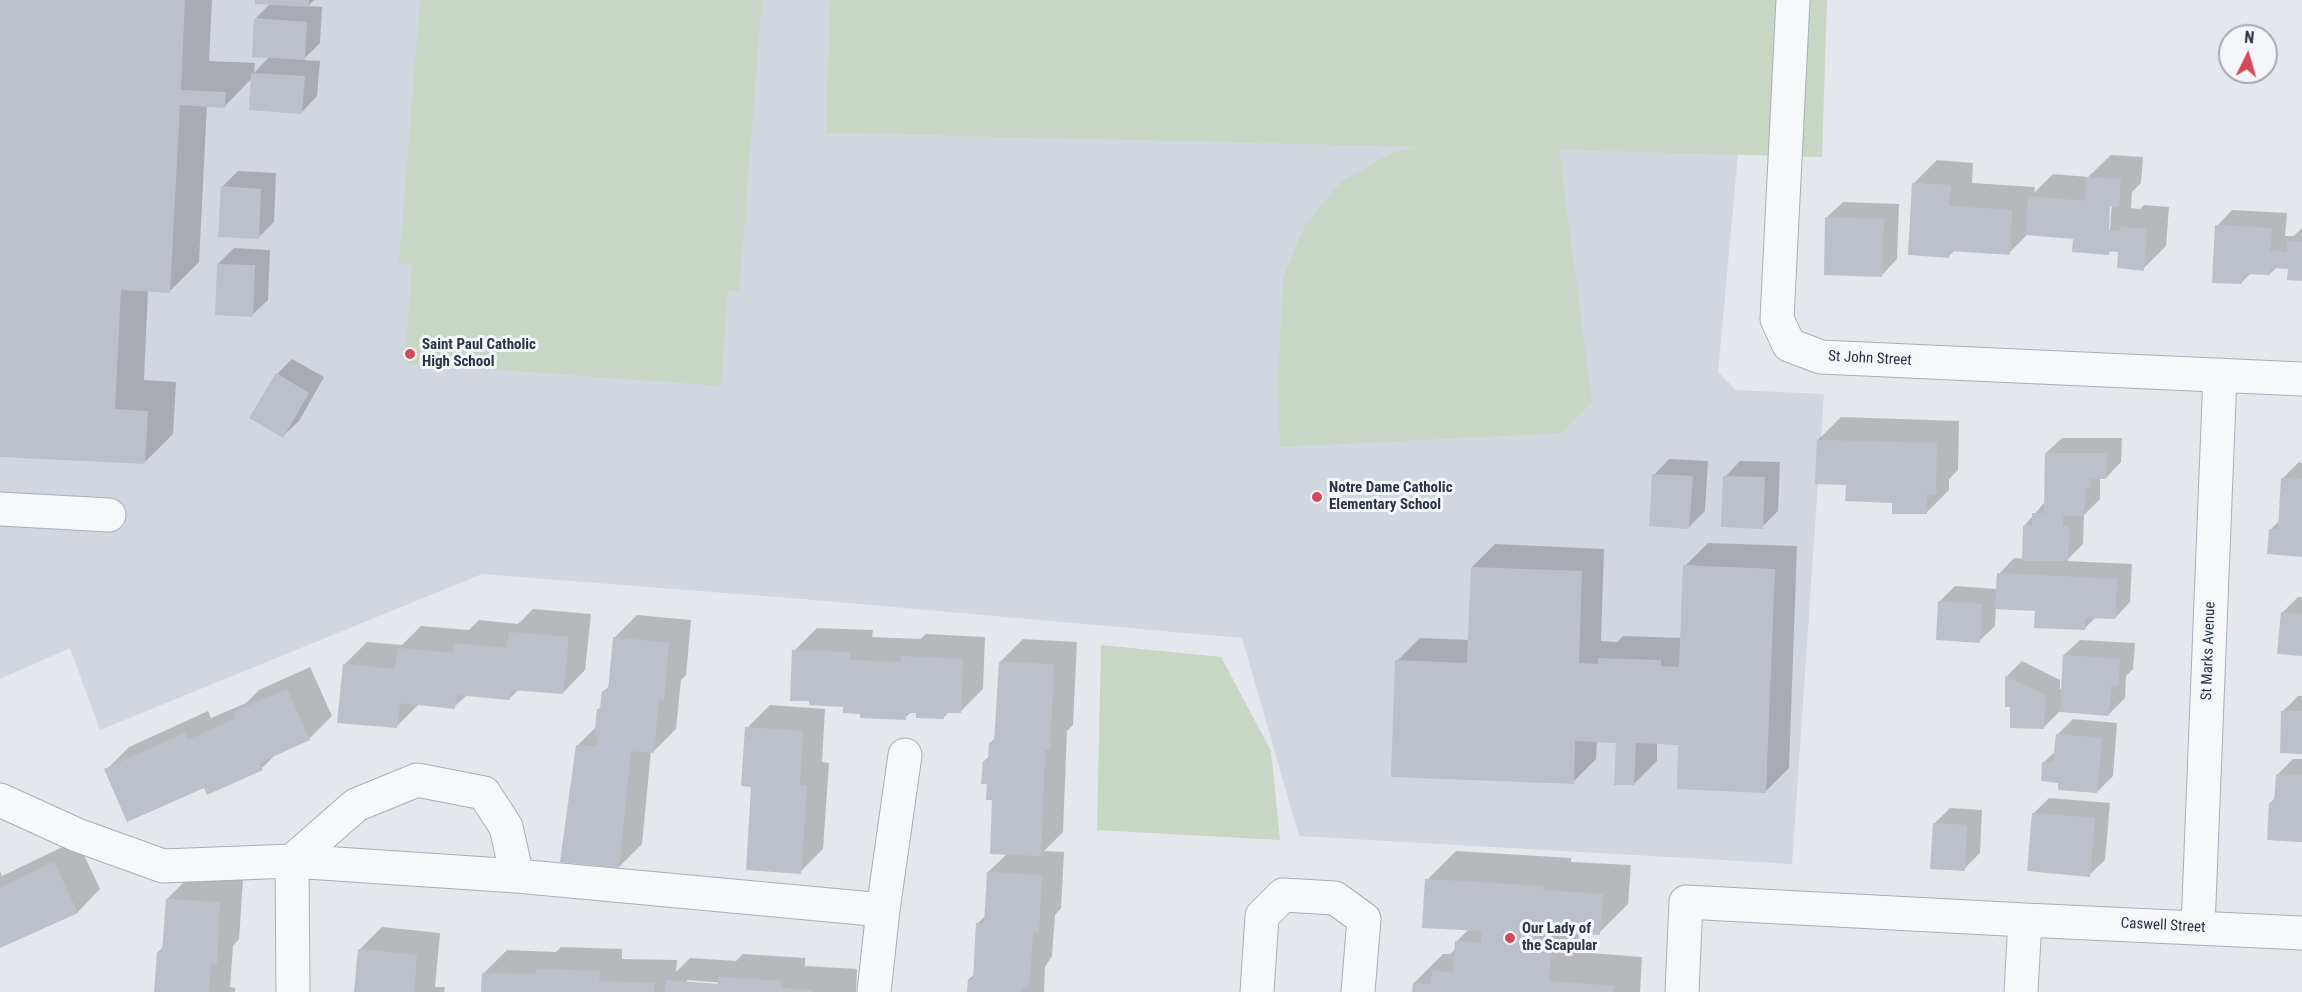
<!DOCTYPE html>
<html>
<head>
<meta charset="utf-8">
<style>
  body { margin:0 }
  #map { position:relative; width:2302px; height:992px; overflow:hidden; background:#e4e7ec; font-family:"Roboto Condensed",sans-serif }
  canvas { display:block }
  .north { position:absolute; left:2218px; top:24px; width:60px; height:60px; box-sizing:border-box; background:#f4f6f9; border:2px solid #a4a8b1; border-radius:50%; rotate:5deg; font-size:16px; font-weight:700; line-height:24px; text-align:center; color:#2b3445 }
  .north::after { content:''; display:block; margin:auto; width:21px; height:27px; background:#d1495b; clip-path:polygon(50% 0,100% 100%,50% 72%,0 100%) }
</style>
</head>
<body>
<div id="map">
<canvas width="2302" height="992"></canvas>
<div class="north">N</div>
</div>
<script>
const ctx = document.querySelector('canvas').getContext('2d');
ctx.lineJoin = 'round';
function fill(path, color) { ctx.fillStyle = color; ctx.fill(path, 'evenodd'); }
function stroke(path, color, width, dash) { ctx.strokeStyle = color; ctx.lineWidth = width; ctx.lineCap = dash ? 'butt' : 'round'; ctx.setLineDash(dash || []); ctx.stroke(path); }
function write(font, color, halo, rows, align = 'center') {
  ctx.font = font + ' "Roboto Condensed",sans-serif'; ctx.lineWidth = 6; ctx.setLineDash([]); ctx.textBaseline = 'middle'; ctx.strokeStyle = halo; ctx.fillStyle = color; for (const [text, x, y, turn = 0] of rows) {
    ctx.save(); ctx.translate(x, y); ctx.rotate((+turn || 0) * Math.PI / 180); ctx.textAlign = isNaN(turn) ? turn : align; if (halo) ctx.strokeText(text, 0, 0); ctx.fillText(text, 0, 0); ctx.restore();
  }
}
const built = new Path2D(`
  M 0,0 L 830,0 L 827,133 L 1738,154 L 1718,372 L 1736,390 L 1824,394 L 1792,864 L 1299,836 L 1242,638 L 815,600 L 482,574 L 100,730 L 70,648 L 0,679 Z`);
const green = new Path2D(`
  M 420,0 L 762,0 L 739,291 L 728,291 L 721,386 L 405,363 L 412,265 L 399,264 Z
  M 830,0 L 1827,0 L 1822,157 L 1559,150 L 1592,401 L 1562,433 L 1280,447 L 1278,379 L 1283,278 L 1305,225 L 1342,181 L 1392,153 L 1419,147 L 826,133 Z
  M 1101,645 L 1221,657 L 1271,751 L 1280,840 L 1097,830 Z`);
const shadow = new Path2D(`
  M 0,0 L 212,0 L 209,61 L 255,63 L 254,73 L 270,56 L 255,19 L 271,3 L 257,0 L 314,0 L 308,6 L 322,7 L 320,43 L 303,60 L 320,61 L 317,96 L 302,112 L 252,78 L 225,106 L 207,105 L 199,262 L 170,291 L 148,290 L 144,380 L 176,382 L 173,434 L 144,463 L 0,456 Z
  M 2111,155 L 2143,157 L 2141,183 L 2132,192 L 2131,208 L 2140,209 L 2144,205 L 2169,207 L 2166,246 L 2143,269 L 2120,250 L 2112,250 L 2108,253 L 2074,237 L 2028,234 L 2009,253 L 1955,250 L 1949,256 L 1914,183 L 1937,160 L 1973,163 L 1972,183 L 2035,187 L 2034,193 L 2053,174 L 2088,177 ZM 2109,199 L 2112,199 L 2110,231 L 2107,231 Z
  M 238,171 L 276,173 L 274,222 L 258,238 L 222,187 Z
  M 1843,202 L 1899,204 L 1897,259 L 1882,275 L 1827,217 Z
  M 2232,210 L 2287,213 L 2285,236 L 2294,236 L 2302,228 L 2302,279 L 2290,267 L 2277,267 L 2270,274 L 2251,273 L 2241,283 L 2217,226 Z
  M 234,248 L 270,250 L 268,300 L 252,315 L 218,264 Z
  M 292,359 L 324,377 L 299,421 L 283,436 L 277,374 Z
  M 1841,417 L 1959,421 L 1958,470 L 1949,479 L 1949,490 L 1926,513 L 1847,484 L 1818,440 Z
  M 2062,438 L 2122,438 L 2121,462 L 2106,478 L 2100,478 L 2100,499 L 2084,515 L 2083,544 L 2066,561 L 2132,564 L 2130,602 L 2115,618 L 2096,617 L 2084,629 L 2036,610 L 1996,608 L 1995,626 L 1979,641 L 1939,602 L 1955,586 L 1998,589 L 1999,574 L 2014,558 L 2024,559 L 2024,526 L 2045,502 L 2046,453 Z
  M 1669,459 L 1708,461 L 1705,511 L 1689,527 L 1654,475 Z
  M 1740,461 L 1780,462 L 1778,511 L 1762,527 L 1725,477 Z
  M 2299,462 L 2302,463 L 2302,555 L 2270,530 L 2280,520 L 2283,478 Z
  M 1708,543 L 1797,546 L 1789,768 L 1766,791 L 1680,743 L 1657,742 L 1657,761 L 1634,784 L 1617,741 L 1597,740 L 1596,759 L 1573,782 L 1397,661 L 1420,638 L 1469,640 L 1472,567 L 1495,544 L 1604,549 L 1601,641 L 1617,642 L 1623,636 L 1682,638 L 1685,566 Z
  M 2298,597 L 2302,597 L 2302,655 L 2282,613 Z
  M 533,609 L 591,614 L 585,670 L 563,693 L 519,689 L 509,699 L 467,695 L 454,707 L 419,704 L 396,727 L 344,665 L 367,642 L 402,645 L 421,626 L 469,630 L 479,620 L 518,624 Z
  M 637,615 L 691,620 L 686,675 L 681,680 L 676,729 L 653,752 L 651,751 L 642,844 L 619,867 L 577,746 L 596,727 L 598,710 L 602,705 L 604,691 L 610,685 L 614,638 Z
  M 817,628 L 873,630 L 872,637 L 920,639 L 926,634 L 985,637 L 983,689 L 960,712 L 949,712 L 943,718 L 918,712 L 911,712 L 905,718 L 862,712 L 844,705 L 794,651 Z
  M 1023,639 L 1077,642 L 1073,725 L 1067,731 L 1063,832 L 1044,851 L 1064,852 L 1061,908 L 1055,915 L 1052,956 L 1045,967 L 1044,992 L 969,992 L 969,979 L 975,974 L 977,924 L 986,915 L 988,872 L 1007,854 L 984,761 L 990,756 L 990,743 L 996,737 L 1000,662 Z
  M 2080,640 L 2135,643 L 2133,669 L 2126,676 L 2125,698 L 2109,714 L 2060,711 L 2044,727 L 2012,705 L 2006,705 L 2007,676 L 2022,661 L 2060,680 L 2060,689 L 2062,689 L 2064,655 Z
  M 310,667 L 332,716 L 309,739 L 277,753 L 262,768 L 204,786 L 106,770 L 129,747 L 208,711 L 211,718 L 246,703 L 259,690 Z
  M 2298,696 L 2302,696 L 2302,753 L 2283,711 Z
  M 770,705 L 825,709 L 822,762 L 829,763 L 823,849 L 800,872 L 753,785 L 747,728 Z
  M 2073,719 L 2117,723 L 2113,776 L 2097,792 L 2060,782 L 2043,763 L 2056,751 L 2057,735 Z
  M 2293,759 L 2302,759 L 2302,840 L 2270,803 L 2276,797 L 2277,775 Z
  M 2049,798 L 2110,803 L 2105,860 L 2089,875 L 2033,814 Z
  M 1950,808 L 1982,810 L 1980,853 L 1964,869 L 1934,824 Z
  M 77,840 L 100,889 L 78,912 L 0,947 L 0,871 L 2,876 Z
  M 1456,851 L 1571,858 L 1571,862 L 1631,865 L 1628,904 L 1599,933 L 1579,932 L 1578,952 L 1642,957 L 1640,992 L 1414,992 L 1414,983 L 1443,954 L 1450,954 L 1456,949 L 1456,942 L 1469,929 L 1427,880 Z
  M 190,876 L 243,880 L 239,939 L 233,946 L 230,987 L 235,988 L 235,992 L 156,992 L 158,952 L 164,946 L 167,899 Z
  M 382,927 L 440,933 L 435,987 L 445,987 L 444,992 L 355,992 L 359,950 Z
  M 561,947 L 622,949 L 622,959 L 677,960 L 676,972 L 690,958 L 736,961 L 743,954 L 805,958 L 805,966 L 857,969 L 856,992 L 483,992 L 484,973 L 507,950 L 556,952 ZM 687,980 L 725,983 L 725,986 L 687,983 Z`);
const building = new Path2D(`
  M 0,0 L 185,0 L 181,90 L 226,92 L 225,108 L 180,105 L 170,293 L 121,290 L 115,409 L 148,411 L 145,464 L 0,457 Z
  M 255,0 L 309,0 L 309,7 L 255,4 Z
  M 254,18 L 307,22 L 305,60 L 252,57 Z
  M 251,73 L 305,76 L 302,114 L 249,110 Z
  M 2086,177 L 2121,179 L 2119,207 L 2110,206 L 2109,230 L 2119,231 L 2120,227 L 2147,229 L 2144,271 L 2117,268 L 2118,252 L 2109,251 L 2109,255 L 2072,252 L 2073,239 L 2026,235 L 2028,196 L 2085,201 Z
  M 1912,183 L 1951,185 L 1949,206 L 2012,210 L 2010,255 L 1950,251 L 1949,258 L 1908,255 Z
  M 221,186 L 261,189 L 259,239 L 218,237 Z
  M 1825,217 L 1884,219 L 1882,277 L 1824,275 Z
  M 2215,225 L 2272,228 L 2270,251 L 2287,252 L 2287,241 L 2302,242 L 2302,281 L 2287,280 L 2288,269 L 2271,268 L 2270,275 L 2243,274 L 2242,284 L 2212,283 Z
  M 217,264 L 255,265 L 253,317 L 215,315 Z
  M 276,373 L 309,393 L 283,438 L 249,418 Z
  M 1817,440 L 1937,443 L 1936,495 L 1927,494 L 1927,514 L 1892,514 L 1892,503 L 1845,501 L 1846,485 L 1815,484 Z
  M 2045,453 L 2107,453 L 2106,479 L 2091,479 L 2091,489 L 2085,489 L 2084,516 L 2063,516 L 2063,526 L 2069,526 L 2068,561 L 2022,561 L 2023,526 L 2032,526 L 2032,513 L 2044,513 Z
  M 1652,474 L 1693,476 L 1689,529 L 1649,526 Z
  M 1723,476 L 1765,477 L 1763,529 L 1721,527 Z
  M 2281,478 L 2302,479 L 2302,557 L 2267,554 L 2269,529 L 2278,530 Z
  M 1683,565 L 1775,569 L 1766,793 L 1677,789 L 1678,745 L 1636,743 L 1634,785 L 1614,785 L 1616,743 L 1575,741 L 1574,784 L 1391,777 L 1395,660 L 1467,663 L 1471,567 L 1582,571 L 1579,663 L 1598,664 L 1598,658 L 1661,660 L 1661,666 L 1679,667 Z
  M 1997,573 L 2117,579 L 2115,619 L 2085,618 L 2085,630 L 2034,628 L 2035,611 L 1995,609 Z
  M 1938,601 L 1982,604 L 1980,643 L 1936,640 Z
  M 2281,612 L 2302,614 L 2302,656 L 2277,654 Z
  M 509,632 L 569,637 L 563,694 L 511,690 L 510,700 L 456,695 L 455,709 L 400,703 L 397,728 L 337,723 L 343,664 L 395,669 L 397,648 L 453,653 L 454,643 L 507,648 Z
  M 613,637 L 669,643 L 664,700 L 659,699 L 654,753 L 631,751 L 619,868 L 560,862 L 576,745 L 597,747 L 598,737 L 594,737 L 597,709 L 600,709 L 602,691 L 608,691 Z
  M 792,650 L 850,652 L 850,660 L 901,662 L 901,656 L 963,659 L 961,713 L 944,713 L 944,719 L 916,718 L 916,713 L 906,713 L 906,720 L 860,718 L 860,714 L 843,713 L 843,707 L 809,705 L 809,701 L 790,701 Z
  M 2063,655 L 2120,659 L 2118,686 L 2111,686 L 2109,716 L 2060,712 Z
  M 999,662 L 1054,664 L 1050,750 L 1045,750 L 1041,856 L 990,854 L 992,800 L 986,800 L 987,784 L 981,784 L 983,761 L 988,761 L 989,742 L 994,743 Z
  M 2005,676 L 2045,695 L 2044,729 L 2010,728 L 2010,707 L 2005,707 Z
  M 287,689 L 310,740 L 259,763 L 263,770 L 207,795 L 204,788 L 127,822 L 104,769 L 185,733 L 188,740 L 236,718 L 234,712 Z
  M 2281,711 L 2302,711 L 2302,754 L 2280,753 Z
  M 745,727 L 803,731 L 800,785 L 807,785 L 801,874 L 746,870 L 751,787 L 741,786 Z
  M 2056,734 L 2102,738 L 2097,793 L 2058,790 L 2058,783 L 2041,781 L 2042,762 L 2053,763 Z
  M 2276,774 L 2302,775 L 2302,842 L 2267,840 L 2269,803 L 2274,803 Z
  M 2032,813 L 2095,818 L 2090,877 L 2027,871 Z
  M 1933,823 L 1967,825 L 1965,871 L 1930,869 Z
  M 54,862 L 78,913 L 0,948 L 0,888 Z
  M 987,872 L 1042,875 L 1039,933 L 1033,932 L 1030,980 L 1027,987 L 1023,988 L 1022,992 L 967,992 L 968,979 L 973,979 L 976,923 L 984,923 Z
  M 1425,879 L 1543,886 L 1543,890 L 1603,894 L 1600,935 L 1540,931 L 1539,950 L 1551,951 L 1549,981 L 1614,986 L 1613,992 L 1412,992 L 1413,983 L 1431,984 L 1432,971 L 1453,972 L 1455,941 L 1481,943 L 1482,931 L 1422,928 Z
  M 166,899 L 220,902 L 217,964 L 211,963 L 209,992 L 154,992 L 157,952 L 162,952 Z
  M 358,949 L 417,955 L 414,992 L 354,992 Z
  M 537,969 L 600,971 L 599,981 L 654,983 L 654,992 L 481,992 L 482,973 L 536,974 Z
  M 718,977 L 783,981 L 782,988 L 813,990 L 813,992 L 665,992 L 666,980 L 718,984 Z`);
const minor = new Path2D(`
  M 1793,0 L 1777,319 L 1789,345 L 1821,357 L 2302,379
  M 0,509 L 109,515
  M 0,800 L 77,835 L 163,866 L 292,861 L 517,876 L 883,910
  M 2025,920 L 2302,933
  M 2198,927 L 2220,375
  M 293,992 L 292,861 L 356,805 L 417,780 L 484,793 L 506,827 L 517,876
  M 874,992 L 883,910 L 905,755
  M 1257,992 L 1262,916 L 1283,895 L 1335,898 L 1364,919 L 1358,992
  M 1682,992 L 1686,902 L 2025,920 L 2021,992`);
const markers = [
  [410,354,6,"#d1495b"],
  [1317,497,6,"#d1495b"],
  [1510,938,6,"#d1495b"]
];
const poiNames = [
  ["Saint Paul Catholic",422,345],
  ["High School",422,362],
  ["Notre Dame Catholic",1329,488],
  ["Elementary School",1329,505],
  ["Our Lady of",1522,929],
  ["the Scapular",1522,946]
];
const streetNames = [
  ["St John Street",1870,359,3],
  ["St Marks Avenue",2209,651,-88],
  ["Caswell Street",2163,926,3]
];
fill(built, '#d2d6de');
fill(green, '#c9d6c5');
fill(shadow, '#0003');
fill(building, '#bbc0ca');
stroke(minor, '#a9aeb7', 35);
stroke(minor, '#f7f8fa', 33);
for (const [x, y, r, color] of markers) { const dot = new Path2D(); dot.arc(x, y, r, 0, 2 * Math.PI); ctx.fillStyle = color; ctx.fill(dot); stroke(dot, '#f4f6f9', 2); }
write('bold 15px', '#2b3445', '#f4f6f9', poiNames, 'left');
write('15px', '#2b3445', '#f4f6f9', streetNames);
</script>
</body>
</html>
